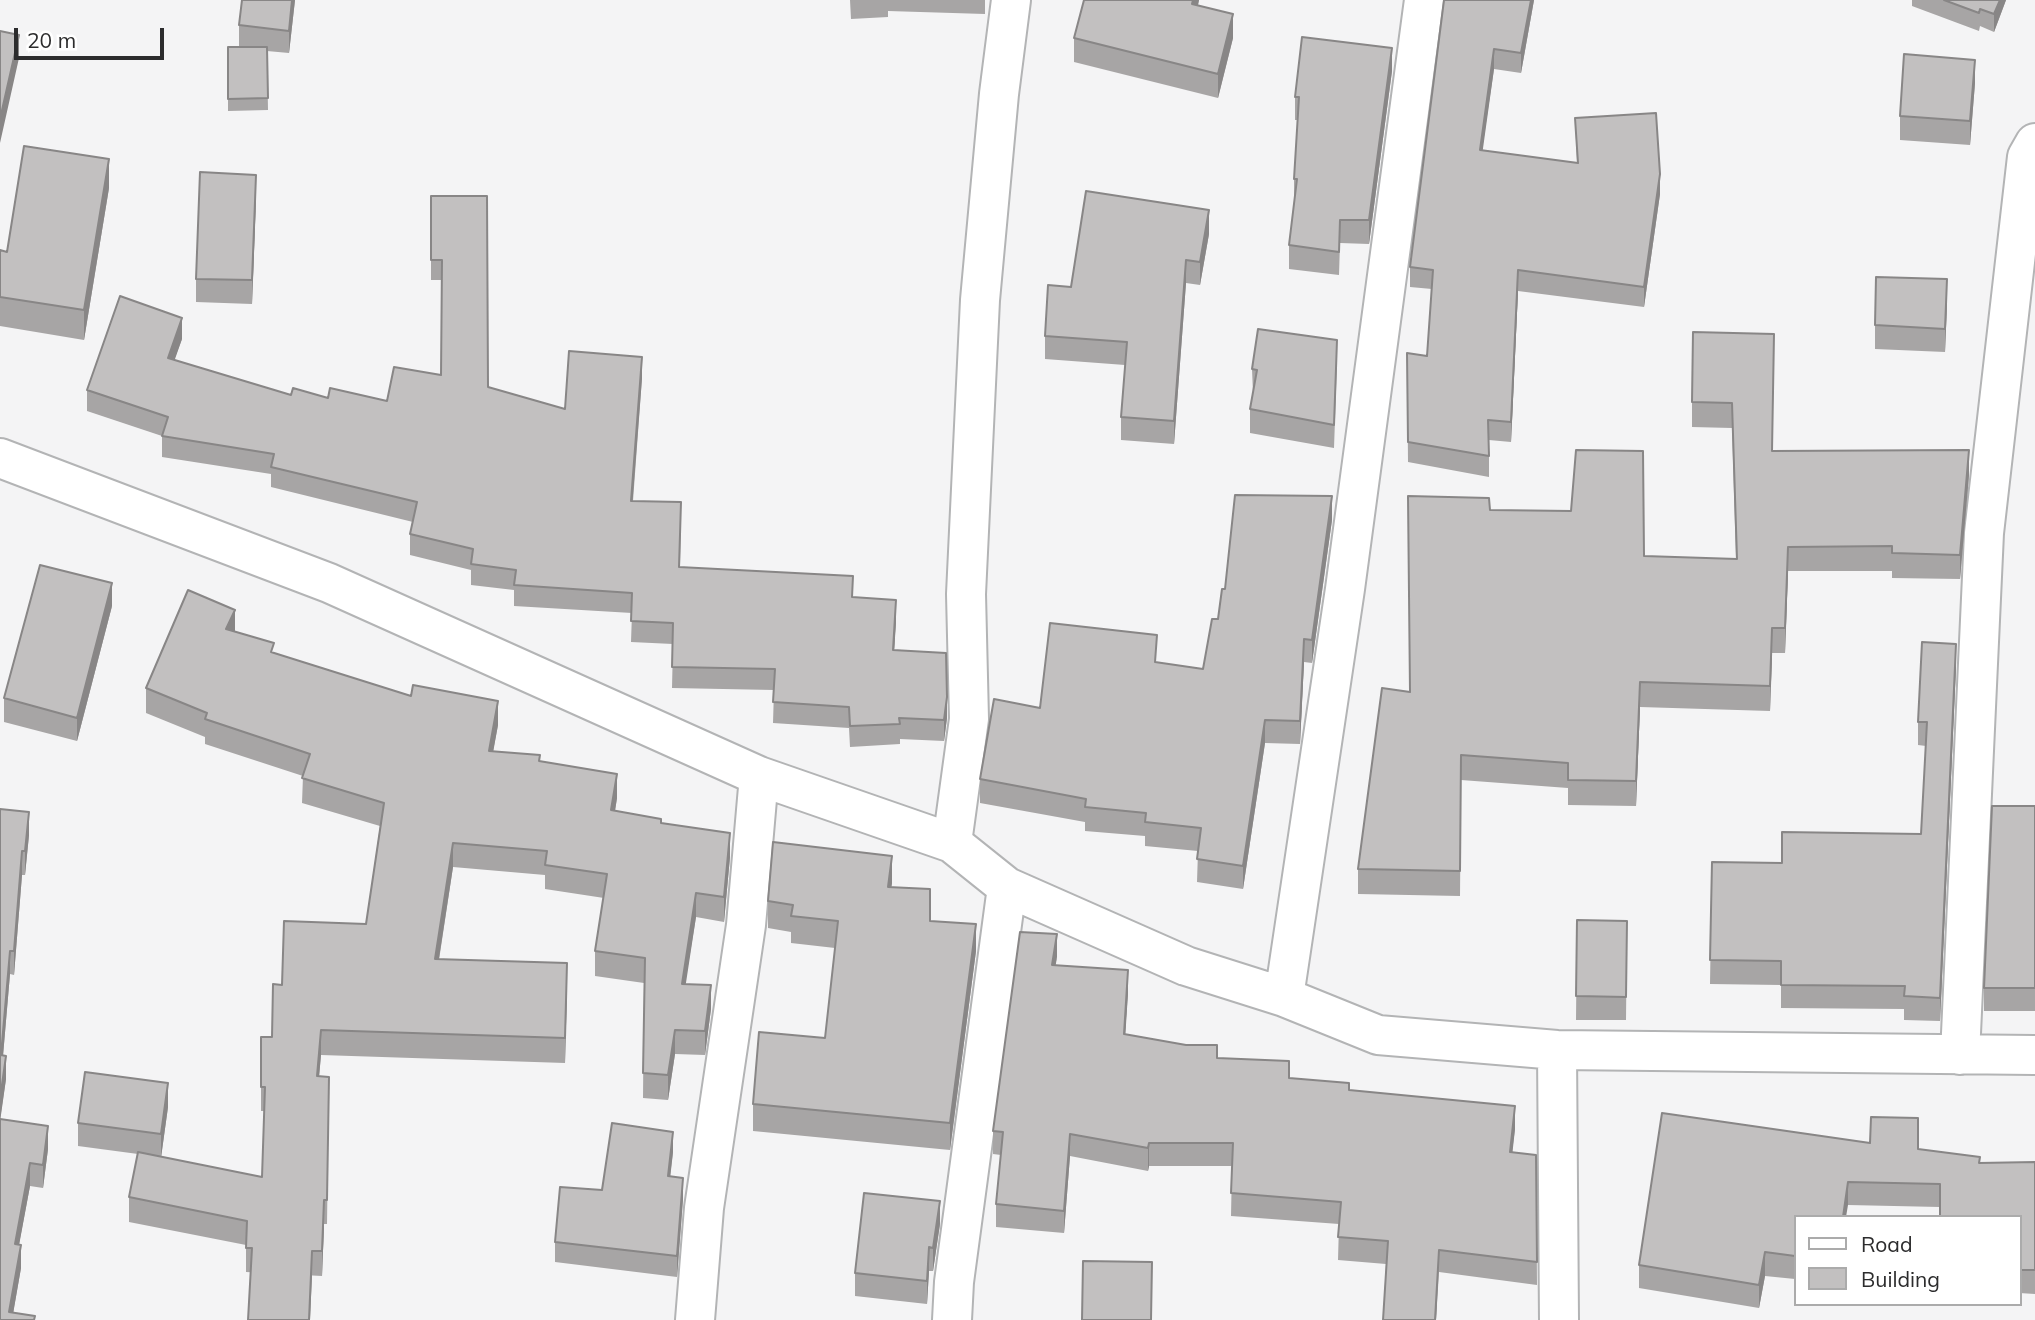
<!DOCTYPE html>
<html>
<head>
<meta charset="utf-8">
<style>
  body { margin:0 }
  #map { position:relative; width:2035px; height:1320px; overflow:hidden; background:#f4f4f5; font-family:Mulish,sans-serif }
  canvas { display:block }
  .legend { position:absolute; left:1794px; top:1215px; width:228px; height:91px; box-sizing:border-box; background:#fff; border:2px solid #ababab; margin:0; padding:9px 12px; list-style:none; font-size:21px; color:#2c2c2d }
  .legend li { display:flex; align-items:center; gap:14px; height:35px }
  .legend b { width:35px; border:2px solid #ababab }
  .scale { position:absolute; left:14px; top:28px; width:150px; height:32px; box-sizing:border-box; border:4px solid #2c2c2d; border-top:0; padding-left:9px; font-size:21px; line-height:24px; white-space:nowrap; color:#2c2c2d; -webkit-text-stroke:5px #fff; paint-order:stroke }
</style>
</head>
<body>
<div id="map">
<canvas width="2035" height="1320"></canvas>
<ul class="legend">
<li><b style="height:9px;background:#fff"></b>Road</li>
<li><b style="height:19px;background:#c2c0c0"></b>Building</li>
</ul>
<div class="scale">20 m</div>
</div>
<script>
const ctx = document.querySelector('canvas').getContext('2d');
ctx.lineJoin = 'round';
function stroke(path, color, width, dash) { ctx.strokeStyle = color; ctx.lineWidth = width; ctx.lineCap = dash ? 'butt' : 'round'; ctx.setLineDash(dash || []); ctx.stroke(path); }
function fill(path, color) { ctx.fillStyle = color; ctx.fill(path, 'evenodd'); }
const minor = new Path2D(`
  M 0,458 L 329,583 L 759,776 L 952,843 L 1007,887 L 1186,966 L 1284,997 L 1378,1035 L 1557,1050 L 2035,1055
  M 952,843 L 969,719 L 966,594 L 980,300 L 999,94 L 1011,0
  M 1284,997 L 1345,589 L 1424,0
  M 1557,1050 L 1559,1320
  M 1960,1055 L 1984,533 L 2027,157 L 2035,143
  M 695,1320 L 704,1208 L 746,925 L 759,776
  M 952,1320 L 954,1282 L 1007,887`);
const wall = new Path2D(`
  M 242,0 L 295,0 L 289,53 L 267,51 L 268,110 L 228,111 L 228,47 L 239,47 L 239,25 Z
  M 850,0 L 985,0 L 985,14 L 888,11 L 888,17 L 851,19 Z
  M 1084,0 L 1199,0 L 1198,6 L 1233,38 L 1218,98 L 1074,62 L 1074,38 Z
  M 1444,0 L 1534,0 L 1521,73 L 1494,69 L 1482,150 L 1577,163 L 1575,118 L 1660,194 L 1644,307 L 1518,291 L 1511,442 L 1489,440 L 1489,477 L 1408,462 L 1407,353 L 1427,356 L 1432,289 L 1410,287 L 1410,267 Z
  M 1912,0 L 2006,0 L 1994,32 L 1980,26 L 1979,31 L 1912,6 Z
  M 1392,71 L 1369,244 L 1340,243 L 1339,275 L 1289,269 L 1289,245 L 1294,202 L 1294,179 L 1298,120 L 1295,120 L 1295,97 Z
  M 1975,83 L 1970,145 L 1900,140 L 1900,116 Z
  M 109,188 L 84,340 L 0,326 L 0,250 L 7,252 Z
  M 431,196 L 488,387 L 565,409 L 642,378 L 633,501 L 681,523 L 680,567 L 853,597 L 896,621 L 894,650 L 947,718 L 944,741 L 900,739 L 900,744 L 850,747 L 849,728 L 773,723 L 774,690 L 672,688 L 673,644 L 631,642 L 632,613 L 514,606 L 514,590 L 471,585 L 471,570 L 410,555 L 410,534 L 413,522 L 271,487 L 271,474 L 162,457 L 162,436 L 87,411 L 87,390 L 182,339 L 174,360 L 291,395 L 387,401 L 441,375 L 442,280 L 431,280 Z
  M 256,198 L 252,304 L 196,302 L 196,279 Z
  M 1209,234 L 1200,285 L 1186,283 L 1174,444 L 1121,440 L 1121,417 L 1125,365 L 1045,359 L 1045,336 L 1071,287 Z
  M 1947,303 L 1945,352 L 1875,349 L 1875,325 Z
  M 1774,359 L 1772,451 L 1969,475 L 1960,579 L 1892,578 L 1892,571 L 1788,571 L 1785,653 L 1772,653 L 1770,711 L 1640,707 L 1636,806 L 1568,805 L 1568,788 L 1461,780 L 1460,896 L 1358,894 L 1358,869 L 1410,692 L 1490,510 L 1644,556 L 1736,559 L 1732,428 L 1692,427 L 1692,402 Z
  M 1337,363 L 1334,448 L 1250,433 L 1250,409 L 1253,393 L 1252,369 Z
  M 1332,520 L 1312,663 L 1304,662 L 1300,744 L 1265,743 L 1243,889 L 1197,882 L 1198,851 L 1145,846 L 1145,836 L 1085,831 L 1085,822 L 980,803 L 980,779 L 1040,708 L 1157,663 L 1203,669 L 1218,619 Z
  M 112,606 L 77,741 L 4,722 L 4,698 Z
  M 235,632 L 274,653 L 498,725 L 493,751 L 540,761 L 617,798 L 615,811 L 661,823 L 730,857 L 724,922 L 696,917 L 685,984 L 711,1009 L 705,1055 L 675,1054 L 668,1100 L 643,1098 L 644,983 L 595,976 L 595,951 L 604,898 L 545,889 L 545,875 L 453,867 L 439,960 L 567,988 L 565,1063 L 321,1055 L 319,1076 L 329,1077 L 327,1224 L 324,1224 L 322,1276 L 246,1272 L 246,1245 L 129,1222 L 129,1197 L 138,1154 L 78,1146 L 78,1123 L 168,1107 L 161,1157 L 262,1177 L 264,1111 L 261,1111 L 261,1037 L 272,1037 L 282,985 L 366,924 L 380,826 L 302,803 L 303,776 L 205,744 L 205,737 L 146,713 L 146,688 Z
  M 1956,667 L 1940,1021 L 1904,1020 L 1904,1009 L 1781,1008 L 1781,985 L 1710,984 L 1712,862 L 1782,863 L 1921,834 L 1926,746 L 1918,745 L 1918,722 Z
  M 2035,806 L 2035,1011 L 1984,1011 L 1984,988 Z
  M 0,809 L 29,835 L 25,875 L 22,875 L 14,975 L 10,974 L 3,1056 L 6,1079 L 0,1119 L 48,1149 L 43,1188 L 30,1186 L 19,1244 L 21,1268 L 13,1313 L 35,1320 L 0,1320 Z
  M 892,883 L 891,887 L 930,921 L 976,951 L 950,1150 L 753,1131 L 753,1104 L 825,1038 L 835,948 L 791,943 L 791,932 L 768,928 L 768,901 Z
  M 1577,920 L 1627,921 L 1626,1020 L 1576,1020 Z
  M 1057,957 L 1055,966 L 1128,993 L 1125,1034 L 1217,1058 L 1289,1078 L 1349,1090 L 1515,1129 L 1512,1152 L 1536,1155 L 1537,1285 L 1439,1272 L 1436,1320 L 1383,1320 L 1386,1264 L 1338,1260 L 1339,1224 L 1231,1216 L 1232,1166 L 1149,1166 L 1148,1171 L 1070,1156 L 1064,1233 L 996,1227 L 996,1204 L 1001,1155 L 993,1154 L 993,1131 Z
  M 1918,1149 L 1980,1163 L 2035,1162 L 2035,1294 L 2019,1293 L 2019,1217 L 1940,1207 L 1848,1205 L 1795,1217 L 1795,1279 L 1765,1276 L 1759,1308 L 1639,1288 L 1639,1265 Z
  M 673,1152 L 670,1176 L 683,1199 L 677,1277 L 555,1262 L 555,1242 L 602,1190 Z
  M 940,1224 L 933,1271 L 929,1271 L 927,1304 L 855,1296 L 855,1273 Z`);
const shadedWall = new Path2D(`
  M 292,0 L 295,0 L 289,53 L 289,31 Z
  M 1193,0 L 1199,0 L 1192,28 L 1192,4 Z
  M 1531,0 L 1534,0 L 1521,73 L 1521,53 Z
  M 2000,0 L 2006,0 L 1994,32 L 1994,14 Z
  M 1233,14 L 1233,38 L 1218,98 L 1218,74 Z
  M 19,35 L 19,58 L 0,143 L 0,119 Z
  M 1392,48 L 1392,71 L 1369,244 L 1369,220 Z
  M 1494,49 L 1494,69 L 1480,170 L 1480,150 Z
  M 1975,60 L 1975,83 L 1970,145 L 1970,121 Z
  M 109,159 L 109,188 L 84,340 L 84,310 Z
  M 1660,174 L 1660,194 L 1644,307 L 1644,287 Z
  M 256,175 L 256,198 L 252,304 L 252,280 Z
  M 1209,210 L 1209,234 L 1200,285 L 1200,262 Z
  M 1186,260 L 1186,283 L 1174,444 L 1174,421 Z
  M 1518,270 L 1518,291 L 1511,442 L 1511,422 Z
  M 1947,279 L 1947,303 L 1945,352 L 1945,329 Z
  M 182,318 L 182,339 L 168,379 L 168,358 Z
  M 642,357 L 642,378 L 631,521 L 631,501 Z
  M 1969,450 L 1969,475 L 1960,579 L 1960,555 Z
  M 1332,496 L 1332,520 L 1312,663 L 1312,640 Z
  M 1788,547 L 1788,571 L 1785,653 L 1785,628 Z
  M 112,583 L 112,606 L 77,741 L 77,718 Z
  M 896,600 L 896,621 L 893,671 L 893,650 Z
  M 235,610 L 235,635 L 226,629 Z
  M 1772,628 L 1772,653 L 1770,711 L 1770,686 Z
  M 1304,639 L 1304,662 L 1300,744 L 1300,721 Z
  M 1956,644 L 1956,667 L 1940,1021 L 1940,998 Z
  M 1640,682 L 1640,707 L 1636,806 L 1636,781 Z
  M 947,697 L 947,718 L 944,741 L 944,720 Z
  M 498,701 L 498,725 L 489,775 L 489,751 Z
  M 1265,720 L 1265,743 L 1243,889 L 1243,866 Z
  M 617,774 L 617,798 L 611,835 L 611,810 Z
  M 29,812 L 29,835 L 25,875 L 25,851 Z
  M 730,833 L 730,857 L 724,922 L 724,897 Z
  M 453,843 L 453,867 L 435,984 L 435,959 Z
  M 22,851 L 22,875 L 14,975 L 14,951 Z
  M 892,856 L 892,883 L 888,914 L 888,887 Z
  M 696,893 L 696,917 L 682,1009 L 682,984 Z
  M 976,924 L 976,951 L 950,1150 L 950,1123 Z
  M 1057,934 L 1057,957 L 1052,988 L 1052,965 Z
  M 10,951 L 10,974 L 1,1079 L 1,1055 Z
  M 567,963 L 567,988 L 565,1063 L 565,1038 Z
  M 1128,970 L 1128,993 L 1124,1056 L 1124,1034 Z
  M 711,985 L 711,1009 L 705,1055 L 705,1031 Z
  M 321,1030 L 321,1055 L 317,1100 L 317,1076 Z
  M 675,1030 L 675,1054 L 668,1100 L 668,1075 Z
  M 6,1056 L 6,1079 L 0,1122 L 0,1099 Z
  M 168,1083 L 168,1107 L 161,1158 L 161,1134 Z
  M 1515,1106 L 1515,1129 L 1510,1175 L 1510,1152 Z
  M 48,1126 L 48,1149 L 43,1188 L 43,1165 Z
  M 673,1132 L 673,1152 L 668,1197 L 668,1176 Z
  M 1070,1134 L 1070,1156 L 1064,1233 L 1064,1211 Z
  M 1149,1143 L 1149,1166 L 1148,1171 L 1148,1148 Z
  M 30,1163 L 30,1186 L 15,1267 L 15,1244 Z
  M 683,1178 L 683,1199 L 677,1277 L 677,1256 Z
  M 1848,1182 L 1848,1205 L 1846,1217 L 1843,1217 Z
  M 324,1200 L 324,1224 L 322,1276 L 322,1251 Z
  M 940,1201 L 940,1224 L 933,1271 L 933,1248 Z
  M 21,1245 L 21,1268 L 12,1320 L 9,1312 Z
  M 929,1247 L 929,1271 L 927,1304 L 927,1281 Z
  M 1439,1250 L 1436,1320 L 1435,1320 Z
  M 312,1251 L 312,1275 L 310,1320 L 309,1320 Z
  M 1765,1252 L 1765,1276 L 1759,1308 L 1759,1285 Z`);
const building = new Path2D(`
  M 242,0 L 292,0 L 289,31 L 239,25 Z
  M 1084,0 L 1193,0 L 1192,4 L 1233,14 L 1218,74 L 1074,38 Z
  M 1444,0 L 1531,0 L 1521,53 L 1494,49 L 1480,150 L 1578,163 L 1575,118 L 1656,113 L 1660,174 L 1644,287 L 1518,270 L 1511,422 L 1488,420 L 1489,456 L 1408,442 L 1407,353 L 1427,356 L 1433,270 L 1410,267 Z
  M 1944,0 L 2000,0 L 1994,14 L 1980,9 L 1979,13 Z
  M 0,31 L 19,35 L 0,119 Z
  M 1302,37 L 1392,48 L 1369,220 L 1340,220 L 1339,252 L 1289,245 L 1297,179 L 1294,179 L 1299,97 L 1295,97 Z
  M 228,47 L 267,47 L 268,98 L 228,99 Z
  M 1904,54 L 1975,60 L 1970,121 L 1900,116 Z
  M 24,146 L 109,159 L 84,310 L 0,297 L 0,250 L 7,252 Z
  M 200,172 L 256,175 L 252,280 L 196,279 Z
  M 1086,191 L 1209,210 L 1200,262 L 1186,260 L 1174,421 L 1121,417 L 1127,342 L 1045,336 L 1048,285 L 1071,287 Z
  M 431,196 L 487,196 L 488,387 L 565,409 L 569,351 L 642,357 L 631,501 L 681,502 L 679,567 L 853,576 L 852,597 L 896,600 L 893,650 L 946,653 L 947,697 L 944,720 L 899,718 L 900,724 L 850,726 L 849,707 L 773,702 L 775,669 L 672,667 L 673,623 L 631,621 L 632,593 L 514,585 L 516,570 L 471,564 L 473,549 L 410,534 L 417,502 L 271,467 L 274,454 L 162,436 L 168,417 L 87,390 L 120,296 L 182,318 L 168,358 L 291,395 L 293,388 L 328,398 L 330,388 L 387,401 L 394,367 L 441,375 L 442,260 L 431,260 Z
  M 1876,277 L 1947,279 L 1945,329 L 1875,325 Z
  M 1258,329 L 1337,340 L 1334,425 L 1250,409 L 1257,370 L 1252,369 Z
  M 1693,332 L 1774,334 L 1772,451 L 1969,450 L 1960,555 L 1892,553 L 1892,546 L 1788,547 L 1785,628 L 1772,628 L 1770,686 L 1640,682 L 1636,781 L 1568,780 L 1568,763 L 1461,755 L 1460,871 L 1358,869 L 1382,688 L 1410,692 L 1408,496 L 1489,498 L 1490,510 L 1571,511 L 1576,450 L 1643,451 L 1644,556 L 1737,559 L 1732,403 L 1692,402 Z
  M 1235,495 L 1332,496 L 1312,640 L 1304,639 L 1300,721 L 1265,720 L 1243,866 L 1197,859 L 1201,828 L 1145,822 L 1146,813 L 1085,807 L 1086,799 L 980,779 L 994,699 L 1040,708 L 1050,623 L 1157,635 L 1155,662 L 1203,669 L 1212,619 L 1218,619 L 1222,589 L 1225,589 Z
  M 40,565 L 112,583 L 77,718 L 4,698 Z
  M 188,590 L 235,610 L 226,629 L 274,643 L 271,652 L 411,696 L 413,685 L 498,701 L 489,751 L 540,755 L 539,761 L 617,774 L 611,810 L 661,819 L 661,823 L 730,833 L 724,897 L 696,893 L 682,984 L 711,985 L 705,1031 L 675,1030 L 668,1075 L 643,1073 L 645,958 L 595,951 L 607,874 L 545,865 L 547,851 L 453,843 L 435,959 L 567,963 L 565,1038 L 321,1030 L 317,1076 L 329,1077 L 327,1200 L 324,1200 L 322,1251 L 312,1251 L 309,1320 L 248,1320 L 252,1248 L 246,1248 L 247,1221 L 129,1197 L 138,1152 L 262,1177 L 265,1087 L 261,1087 L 261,1037 L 272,1037 L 273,984 L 282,985 L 284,921 L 366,924 L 384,803 L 302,778 L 310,754 L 205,719 L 207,713 L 146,688 Z
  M 1922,642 L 1956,644 L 1940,998 L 1904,996 L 1905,986 L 1781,985 L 1781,961 L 1710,960 L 1712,862 L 1782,863 L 1782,832 L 1921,834 L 1927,722 L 1918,722 Z
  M 1992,806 L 2035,806 L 2035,988 L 1984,988 Z
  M 0,809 L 29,812 L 25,851 L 22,851 L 14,951 L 10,951 L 1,1055 L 6,1056 L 0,1099 Z
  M 773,842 L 892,856 L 888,887 L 930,889 L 930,921 L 976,924 L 950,1123 L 753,1104 L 759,1032 L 825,1038 L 838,921 L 791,916 L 793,905 L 768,901 Z
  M 1577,920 L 1627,921 L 1626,997 L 1576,996 Z
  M 1020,932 L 1057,934 L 1052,965 L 1128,970 L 1124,1034 L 1186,1045 L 1217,1045 L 1217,1058 L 1289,1061 L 1289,1078 L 1349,1083 L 1349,1090 L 1515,1106 L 1510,1152 L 1536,1155 L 1537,1262 L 1439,1250 L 1435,1320 L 1383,1320 L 1388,1241 L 1338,1237 L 1341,1202 L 1231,1193 L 1233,1143 L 1149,1143 L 1148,1148 L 1070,1134 L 1064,1211 L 996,1204 L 1003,1132 L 993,1131 Z
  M 85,1072 L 168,1083 L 161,1134 L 78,1123 Z
  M 1662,1113 L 1870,1143 L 1871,1117 L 1918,1118 L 1918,1149 L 1980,1157 L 1979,1163 L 2035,1162 L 2035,1270 L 2019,1270 L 2019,1217 L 1940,1217 L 1940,1184 L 1848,1182 L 1843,1217 L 1795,1217 L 1795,1256 L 1765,1252 L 1759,1285 L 1639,1265 Z
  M 0,1119 L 48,1126 L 43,1165 L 30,1163 L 15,1244 L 21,1245 L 9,1312 L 35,1316 L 34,1320 L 0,1320 Z
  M 612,1123 L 673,1132 L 668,1176 L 683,1178 L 677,1256 L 555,1242 L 560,1187 L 602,1190 Z
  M 864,1193 L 940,1201 L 933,1248 L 929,1247 L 927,1281 L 855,1273 Z
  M 1083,1261 L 1152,1262 L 1151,1320 L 1082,1320 Z`);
stroke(minor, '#b3b4b5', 42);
stroke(minor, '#fff', 38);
fill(wall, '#a7a5a5');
fill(shadedWall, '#888686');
fill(building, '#c2c0c0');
stroke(building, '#888686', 2);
</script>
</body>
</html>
